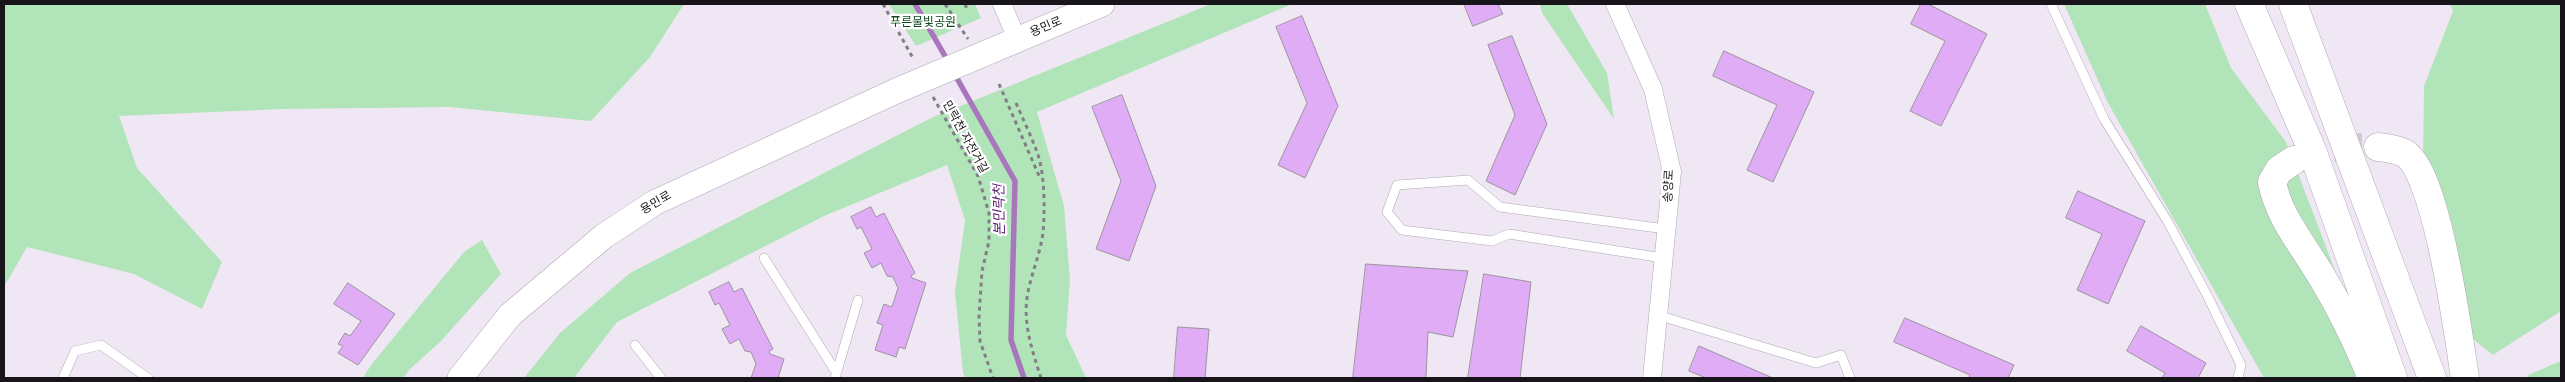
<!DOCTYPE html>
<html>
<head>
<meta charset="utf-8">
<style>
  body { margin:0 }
  #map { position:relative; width:2565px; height:382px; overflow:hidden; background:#f0e7f4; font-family:Arial,sans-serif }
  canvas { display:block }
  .frame { position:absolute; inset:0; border:5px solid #18151a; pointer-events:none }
</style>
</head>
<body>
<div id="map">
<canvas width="2565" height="382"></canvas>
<div class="frame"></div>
</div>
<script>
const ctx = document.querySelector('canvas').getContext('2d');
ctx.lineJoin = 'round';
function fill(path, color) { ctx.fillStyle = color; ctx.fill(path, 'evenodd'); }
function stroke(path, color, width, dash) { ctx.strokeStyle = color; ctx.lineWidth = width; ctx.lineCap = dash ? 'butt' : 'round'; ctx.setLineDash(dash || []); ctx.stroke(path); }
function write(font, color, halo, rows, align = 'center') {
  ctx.font = font + ' Arial,"Noto Sans KR",sans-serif'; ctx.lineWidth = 4.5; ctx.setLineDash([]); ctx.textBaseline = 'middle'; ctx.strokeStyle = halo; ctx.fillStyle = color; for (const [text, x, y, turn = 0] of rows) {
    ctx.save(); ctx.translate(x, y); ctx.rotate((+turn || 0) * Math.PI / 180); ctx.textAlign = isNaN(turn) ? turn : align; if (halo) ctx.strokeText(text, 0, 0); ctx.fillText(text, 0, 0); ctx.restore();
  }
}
const green = new Path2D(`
  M 4,4 L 684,4 L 650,57 L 591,121 L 449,107 L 283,109 L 119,116 L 137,168 L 222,262 L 202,309 L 134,274 L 27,247 L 4,287 Z
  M 889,4 L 975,4 L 981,18 L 916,46 Z
  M 1211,4 L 1292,4 L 1037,112 L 1064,206 L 1070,280 L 1066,335 L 1086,378 L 966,378 L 963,373 L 955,292 L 965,220 L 947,165 L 824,216 L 617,322 L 574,378 L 524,378 L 560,333 L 630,273 L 931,118 Z
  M 1540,4 L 1567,4 L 1607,73 L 1614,119 L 1542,13 Z
  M 2064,4 L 2205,4 L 2231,68 L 2286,142 L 2376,378 L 2264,378 L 2108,103 Z
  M 2450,4 L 2561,4 L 2561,311 L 2493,355 L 2468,335 L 2423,167 L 2424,86 L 2453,11 Z
  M 482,240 L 501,274 L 440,342 L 409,370 L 404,378 L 363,378 L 371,365 L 464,252 Z
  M 2561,361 L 2561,378 L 2527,378 L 2528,375 Z`);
const stream = new Path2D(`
  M 915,4 L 949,63
  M 954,73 L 1015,181 L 1011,340 L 1024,378`);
const building = new Path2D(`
  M 1464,4 L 1498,4 L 1503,14 L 1473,26 Z
  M 1921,4 L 1928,4 L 1987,34 L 1941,126 L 1910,111 L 1945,41 L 1911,24 Z
  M 1302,16 L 1338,106 L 1305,178 L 1278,165 L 1307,103 L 1276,27 Z
  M 1512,36 L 1547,124 L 1515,195 L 1486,181 L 1515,115 L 1488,45 Z
  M 1724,51 L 1814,92 L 1773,182 L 1747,170 L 1777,105 L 1713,76 Z
  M 1122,95 L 1156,186 L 1129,261 L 1096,249 L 1121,181 L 1092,107 Z
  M 2078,191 L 2145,221 L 2108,304 L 2077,290 L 2102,234 L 2066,218 Z
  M 871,207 L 876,217 L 884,213 L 915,273 L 911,276 L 912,278 L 926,283 L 905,349 L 899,347 L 896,357 L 875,350 L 883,325 L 877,323 L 884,304 L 892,307 L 898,288 L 893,277 L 887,276 L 881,263 L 872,268 L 864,253 L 872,249 L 861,227 L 857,229 L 851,217 Z
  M 1366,264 L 1468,271 L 1453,337 L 1428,332 L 1426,378 L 1353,378 Z
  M 1484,274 L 1531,282 L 1520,378 L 1468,378 Z
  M 729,282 L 734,292 L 742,288 L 773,349 L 769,351 L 770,354 L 784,359 L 778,378 L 751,378 L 756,364 L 751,352 L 745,351 L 739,339 L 730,344 L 722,329 L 730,325 L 719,303 L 715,305 L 709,292 Z
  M 348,283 L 395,314 L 358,365 L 338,353 L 343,346 L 338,344 L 345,333 L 350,336 L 361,321 L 334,304 Z
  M 1905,318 L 2014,365 L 2008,378 L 1969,378 L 1970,375 L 1894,342 Z
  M 2141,326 L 2206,363 L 2198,378 L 2162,378 L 2165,373 L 2127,351 Z
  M 1178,327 L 1209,329 L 1205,378 L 1174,378 Z
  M 1699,346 L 1773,378 L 1706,378 L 1689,371 Z`);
const highwayTunnel = new Path2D(`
  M 2294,160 L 2334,148 L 2378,147`);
const path = new Path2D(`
  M 883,4 L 914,60
  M 945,4 L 968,39
  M 965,4 L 967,9
  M 999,84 L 1040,178
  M 933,97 L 978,176 L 989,213 L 989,241 L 982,271 L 979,317 L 980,341 L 993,378
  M 1016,103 C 1023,119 1031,136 1037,152 C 1045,173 1045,211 1043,233 C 1040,254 1032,272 1028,292 C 1022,322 1032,350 1041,378`);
const lane = new Path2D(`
  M 2051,4 L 2104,119 L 2168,222 L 2208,297 L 2241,365 L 2238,378
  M 764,258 L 836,372
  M 1663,258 L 1509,234 L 1492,241 L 1402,230 L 1387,212 L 1397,185 L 1468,180 L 1500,207 L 1666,229
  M 1657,315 L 1816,363 L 1841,355 L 1850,378
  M 635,345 L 661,378
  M 63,378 L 75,351 L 101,345 L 148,378
  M 835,378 L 858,300`);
const street = new Path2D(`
  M 1002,4 L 1017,39
  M 1615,4 L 1653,89 L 1672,172 L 1652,378`);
const secondary = new Path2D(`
  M 460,378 L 510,315 L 604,236 L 654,203 L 896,91 L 1102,4`);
const highway = new Path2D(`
  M 2249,4 L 2312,150 L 2393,378
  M 2293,4 L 2432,378
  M 2378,147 C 2386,148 2396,149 2404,153 C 2437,170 2459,339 2465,378
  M 2294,160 L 2279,170 L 2272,182 C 2279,219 2305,247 2323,279 C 2342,310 2358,344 2372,378`);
const parkNames = [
  ["푸른물빛공원",923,23]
];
const streetNames = [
  ["용민로",1046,27,-23],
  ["민락천 자전거길",965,137,61],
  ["송양로",1669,186,-87],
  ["용민로",656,203,-30]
];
const waterNames = [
  ["본민락천",1000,210,-91]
];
fill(green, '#b1e4b9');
stroke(stream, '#a876bc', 5.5);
fill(building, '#e0acf5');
stroke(building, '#9b939e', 1);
stroke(highwayTunnel, '#d0c8d3', 28, [28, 14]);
stroke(lane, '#b0a8b4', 10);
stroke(street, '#b0a8b4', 19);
stroke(secondary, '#b0a8b4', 26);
stroke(highway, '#b0a8b4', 29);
stroke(path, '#837d86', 3, [4, 4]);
stroke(lane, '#fff', 9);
stroke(street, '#fff', 18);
stroke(secondary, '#fff', 25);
stroke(highway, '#fff', 28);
write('12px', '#134a22', '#fff', parkNames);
write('12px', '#18151a', '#fff', streetNames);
write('italic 14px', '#5a1b70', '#fff', waterNames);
</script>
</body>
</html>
